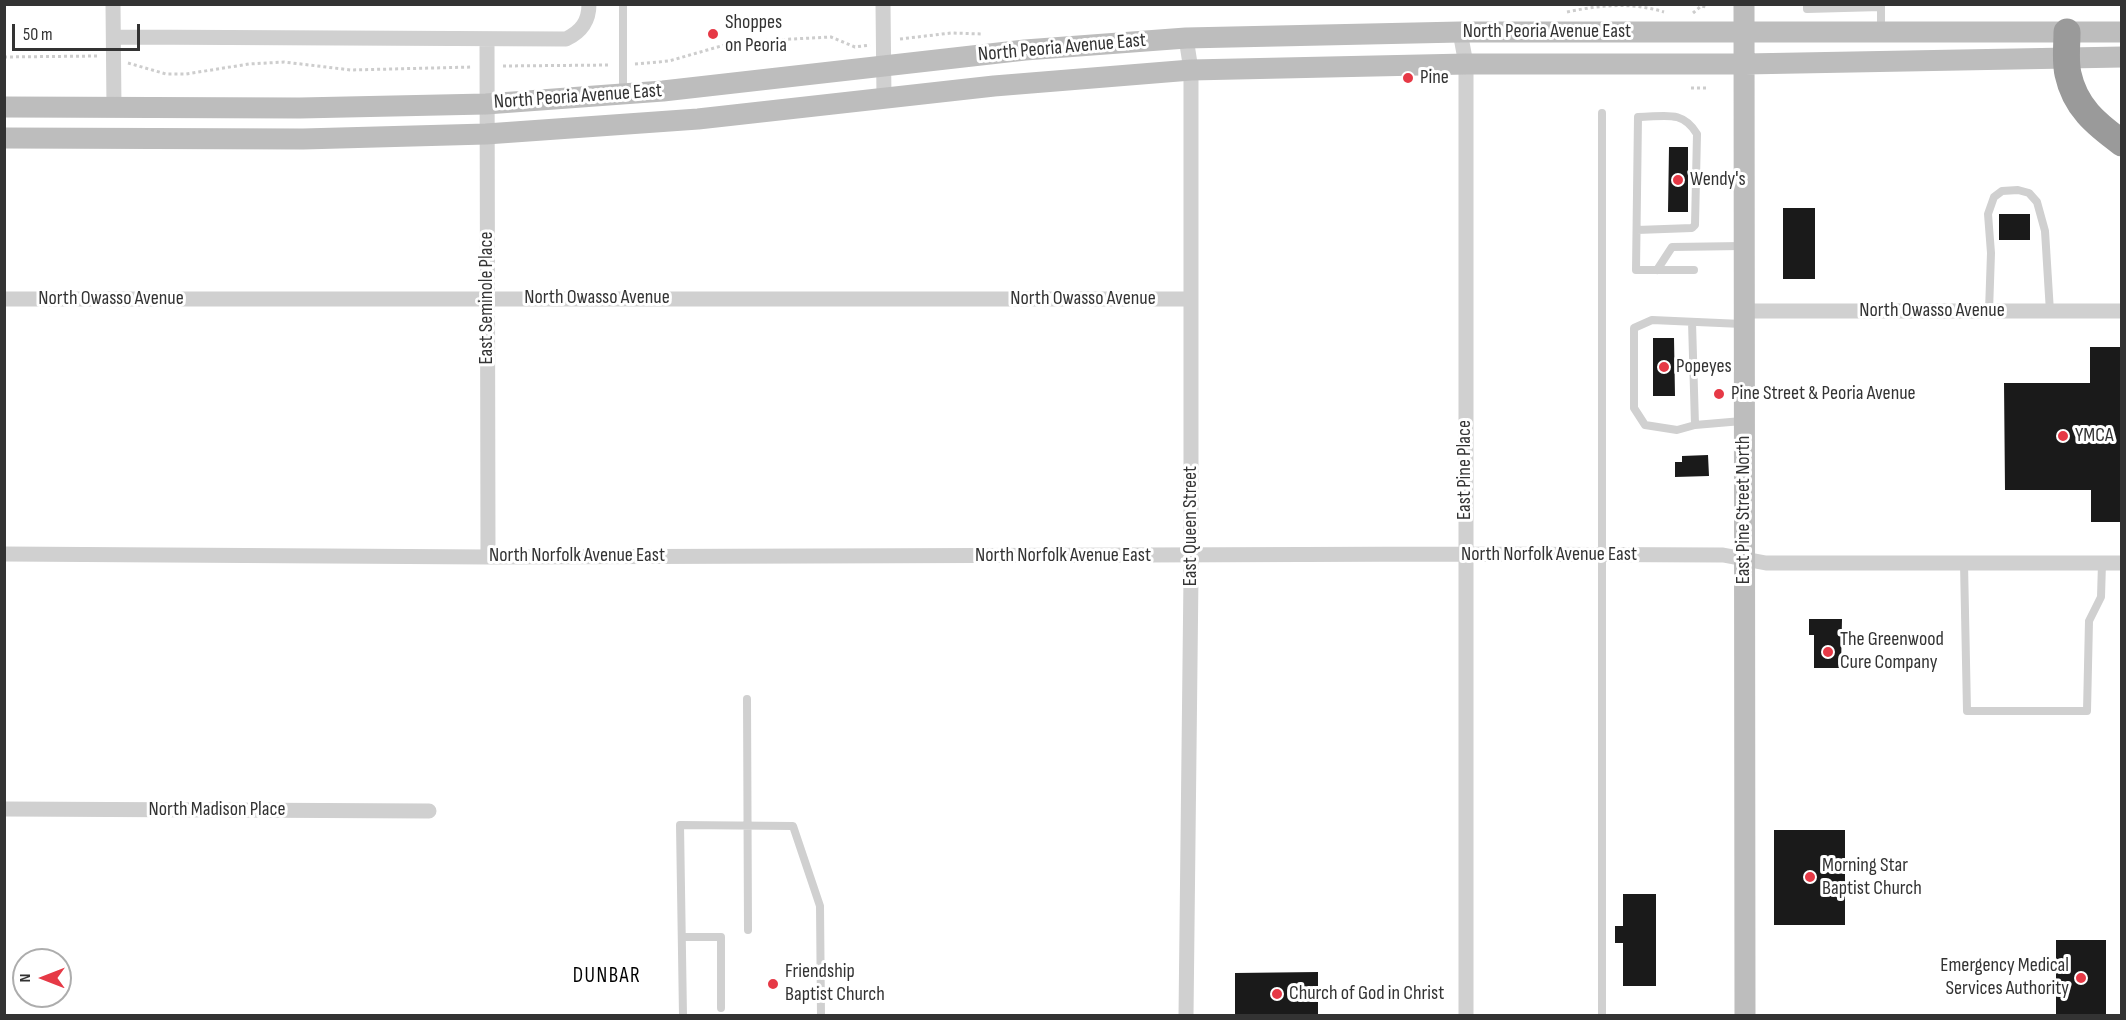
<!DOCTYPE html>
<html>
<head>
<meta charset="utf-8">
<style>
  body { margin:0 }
  #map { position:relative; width:2126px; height:1020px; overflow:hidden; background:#fff; font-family:"Sofia Sans Condensed",sans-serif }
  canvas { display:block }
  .frame { position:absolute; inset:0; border:6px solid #333; pointer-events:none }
  .north { position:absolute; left:12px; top:948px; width:60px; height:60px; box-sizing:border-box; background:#fff; border:2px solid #adadad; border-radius:50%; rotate:270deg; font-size:16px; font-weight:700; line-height:24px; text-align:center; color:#333 }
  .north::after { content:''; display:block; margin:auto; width:21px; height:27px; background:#e63946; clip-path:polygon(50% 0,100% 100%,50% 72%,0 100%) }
  .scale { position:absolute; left:12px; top:24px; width:128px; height:27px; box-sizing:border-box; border:3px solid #333; border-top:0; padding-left:8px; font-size:18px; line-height:21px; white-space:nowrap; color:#333; -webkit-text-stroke:4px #fff; paint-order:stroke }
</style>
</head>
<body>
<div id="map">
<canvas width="2126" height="1020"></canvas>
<div class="frame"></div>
<div class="north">N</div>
<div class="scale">50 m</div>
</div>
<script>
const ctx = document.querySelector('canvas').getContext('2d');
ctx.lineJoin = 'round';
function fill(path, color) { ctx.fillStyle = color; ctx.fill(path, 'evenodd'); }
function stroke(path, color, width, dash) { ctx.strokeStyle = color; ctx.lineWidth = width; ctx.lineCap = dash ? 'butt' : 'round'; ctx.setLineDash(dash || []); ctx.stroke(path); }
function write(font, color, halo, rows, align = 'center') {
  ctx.font = font + ' "Sofia Sans Condensed",sans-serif'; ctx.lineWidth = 6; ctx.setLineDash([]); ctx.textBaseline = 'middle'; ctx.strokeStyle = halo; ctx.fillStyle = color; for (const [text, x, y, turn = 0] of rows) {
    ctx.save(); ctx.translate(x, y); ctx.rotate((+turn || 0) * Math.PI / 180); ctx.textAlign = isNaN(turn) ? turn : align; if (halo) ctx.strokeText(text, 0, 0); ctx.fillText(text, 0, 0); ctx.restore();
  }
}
const building = new Path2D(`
  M 1669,147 L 1688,147 L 1688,212 L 1668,212 Z
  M 1783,208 L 1815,208 L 1815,279 L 1783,279 Z
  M 1999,214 L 2030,214 L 2030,240 L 1999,240 Z
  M 1653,338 L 1674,338 L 1675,396 L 1653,396 Z
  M 2090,347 L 2121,347 L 2121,522 L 2091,522 L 2091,490 L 2005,490 L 2004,383 L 2090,383 Z
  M 1708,455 L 1709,476 L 1675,477 L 1675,462 L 1682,462 L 1682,456 Z
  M 1809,619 L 1842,619 L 1841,668 L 1814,668 L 1814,635 L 1809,635 Z
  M 1774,830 L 1845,830 L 1845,925 L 1774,925 Z
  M 1623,894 L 1656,894 L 1656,986 L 1623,986 L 1623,943 L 1615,943 L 1615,926 L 1623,926 Z
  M 2056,940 L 2106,940 L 2106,1016 L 2056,1016 Z
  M 1318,972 L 1318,1016 L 1235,1016 L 1235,973 Z`);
const path = new Path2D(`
  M 1567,12 C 1599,5 1632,2 1664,12
  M 1693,13 L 1701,6 L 1706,7
  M 900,39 L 951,33 L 983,34
  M 4,57 L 99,56
  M 128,63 L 166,74 L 186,74 L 249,64 L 284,62 L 351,70 L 473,67
  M 635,64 L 669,61 L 735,42 L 831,37 L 855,47 L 870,45
  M 503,66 L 611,65
  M 1691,88 L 1706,88`);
const lane = new Path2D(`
  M 623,4 L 623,93
  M 1807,4 L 1807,9 L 1881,7
  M 1881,4 L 1881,30
  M 1602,113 L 1602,1016
  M 1637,230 L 1692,228 L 1695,225 L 1697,134 C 1682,109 1664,117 1638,117 L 1636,270 L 1694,270
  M 1657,270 L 1672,247 L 1742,246
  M 1989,311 L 1991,253 L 1988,214 L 1994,197 L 2002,191 L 2018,190 L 2029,193 L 2037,202 L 2045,231 L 2050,312
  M 1692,322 L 1695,425
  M 1742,324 L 1652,320 L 1634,328 L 1634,408 L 1645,425 L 1677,430 L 1695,425 L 1742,421
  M 1964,563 L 1967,711 L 2087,711 L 2089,621 L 2101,597 L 2102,563
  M 747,699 L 748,930
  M 682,937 L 721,937 L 721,1008
  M 683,1016 L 680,825 L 793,826 L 820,906 L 821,1016`);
const street = new Path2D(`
  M 113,4 L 114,108
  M 883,4 L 884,98
  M 1460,32 L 1466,64 L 1466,1016
  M 115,37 L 566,39 C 581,32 589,22 589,4
  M 487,39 L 488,557
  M 4,299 L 1190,299
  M 1743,311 L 2122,311
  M 4,554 L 488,557 L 1465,554 L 1723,555 L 1766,563 L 2122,563
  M 4,809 L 429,811
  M 1186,1016 L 1191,575 L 1191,70 L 1186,38`);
const secondary = new Path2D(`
  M 1744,4 L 1745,1016
  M 4,107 L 300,108 L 486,104 L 663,91 L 1025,50 L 1186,38 L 1460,32 L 2122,32
  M 4,138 L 303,139 L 486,134 L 698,119 L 994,86 L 1191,70 L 1466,64 L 1745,64 L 2122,57`);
const highway = new Path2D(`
  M 2067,32 C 2067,46 2065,61 2068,74 C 2075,107 2096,124 2122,143`);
const markers = [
  [713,34,6,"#e63946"],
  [1408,78,6,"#e63946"],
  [1678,180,6,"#e63946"],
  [1664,367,6,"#e63946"],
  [1719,394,6,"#e63946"],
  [2063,436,6,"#e63946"],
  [1828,652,6,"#e63946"],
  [1810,877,6,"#e63946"],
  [2081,978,6,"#e63946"],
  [773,984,6,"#e63946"],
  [1277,994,6,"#e63946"]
];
const poiNames = [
  ["Shoppes",725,23],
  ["on Peoria",725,46],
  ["Pine",1420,78],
  ["Wendy's",1690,180],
  ["Popeyes",1676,367],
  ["Pine Street & Peoria Avenue",1731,394],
  ["YMCA",2075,436],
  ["The Greenwood",1840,640],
  ["Cure Company",1840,663],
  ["Morning Star",1822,866],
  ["Baptist Church",1822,889],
  ["Emergency Medical",2069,966,"right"],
  ["Services Authority",2069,989,"right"],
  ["Friendship",785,972],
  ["Baptist Church",785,995],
  ["Church of God in Christ",1289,994]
];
const streetNames = [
  ["North Peoria Avenue East",1547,32],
  ["North Peoria Avenue East",1062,48,-5],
  ["North Peoria Avenue East",578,97,-4],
  ["East Seminole Place",487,298,-90],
  ["North Owasso Avenue",597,298],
  ["North Owasso Avenue",111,299],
  ["North Owasso Avenue",1083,299],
  ["North Owasso Avenue",1932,311],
  ["East Pine Place",1465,470,-90],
  ["East Pine Street North",1744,510,-90],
  ["East Queen Street",1191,526,-90],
  ["North Norfolk Avenue East",1549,555],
  ["North Norfolk Avenue East",577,556],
  ["North Norfolk Avenue East",1063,556],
  ["North Madison Place",217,810]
];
const neighbourhoodNames = [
  ["DUNBAR",607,977]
];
fill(building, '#1a1a1a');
stroke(path, '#cdcdcd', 3, [3, 3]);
stroke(lane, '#d0d0d0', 8);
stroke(street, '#d0d0d0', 15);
stroke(secondary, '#bdbdbd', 21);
stroke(highway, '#9a9a9a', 27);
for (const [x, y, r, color] of markers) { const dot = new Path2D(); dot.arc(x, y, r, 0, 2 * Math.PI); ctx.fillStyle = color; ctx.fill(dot); stroke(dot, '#fff', 2); }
write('20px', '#333', '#fff', poiNames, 'left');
write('20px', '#333', '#fff', streetNames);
ctx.letterSpacing = '1.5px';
write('21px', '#000', '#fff', neighbourhoodNames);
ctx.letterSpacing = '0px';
</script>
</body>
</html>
